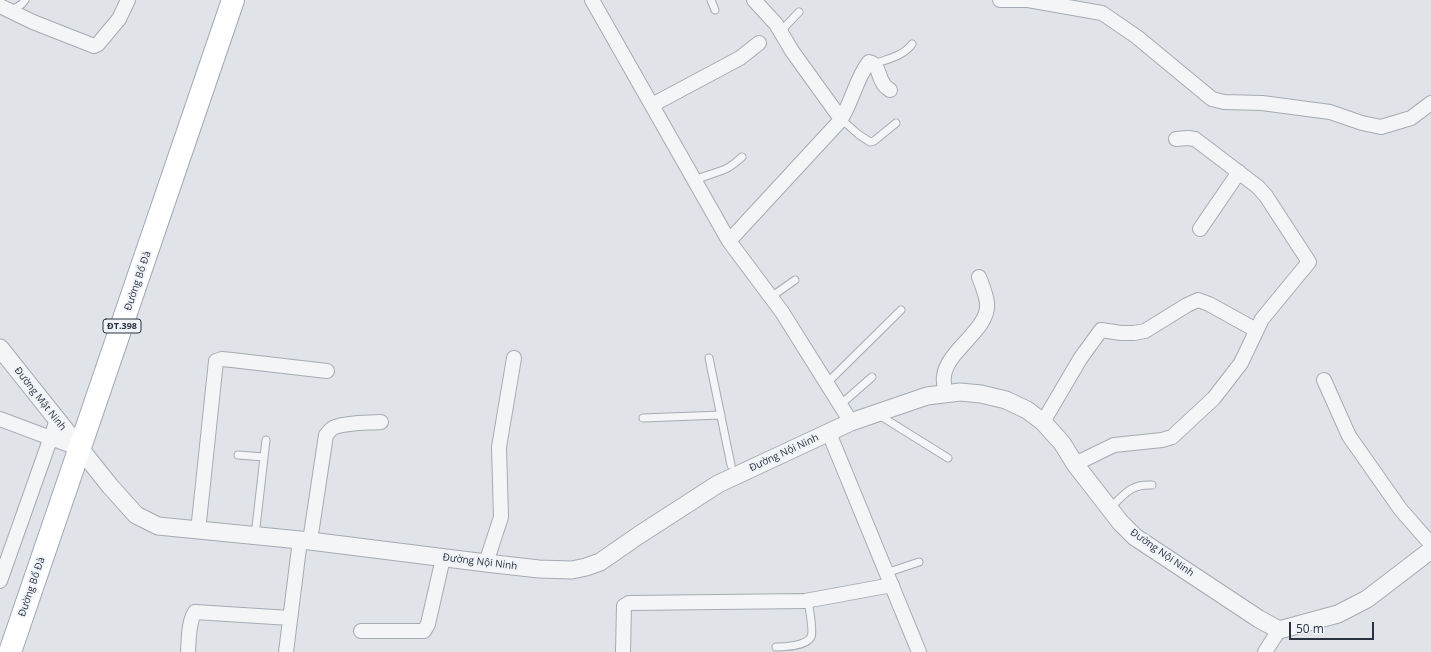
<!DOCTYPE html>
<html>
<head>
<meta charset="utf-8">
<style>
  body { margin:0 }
  #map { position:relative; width:1431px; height:652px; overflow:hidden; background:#e0e4e9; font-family:"Open Sans",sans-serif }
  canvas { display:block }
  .scale { position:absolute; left:1289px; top:622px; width:85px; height:18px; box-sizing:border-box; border:2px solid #283241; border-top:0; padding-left:5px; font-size:12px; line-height:14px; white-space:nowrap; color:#283241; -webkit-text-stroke:3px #f0f3f7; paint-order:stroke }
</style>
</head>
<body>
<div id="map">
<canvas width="1431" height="652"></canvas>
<div class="scale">50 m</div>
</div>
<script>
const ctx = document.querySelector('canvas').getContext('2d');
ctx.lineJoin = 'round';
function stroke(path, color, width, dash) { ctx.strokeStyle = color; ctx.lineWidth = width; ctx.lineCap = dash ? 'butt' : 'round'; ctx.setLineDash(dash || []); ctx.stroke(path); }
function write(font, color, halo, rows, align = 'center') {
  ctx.font = font + ' "Open Sans",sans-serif'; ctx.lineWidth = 4; ctx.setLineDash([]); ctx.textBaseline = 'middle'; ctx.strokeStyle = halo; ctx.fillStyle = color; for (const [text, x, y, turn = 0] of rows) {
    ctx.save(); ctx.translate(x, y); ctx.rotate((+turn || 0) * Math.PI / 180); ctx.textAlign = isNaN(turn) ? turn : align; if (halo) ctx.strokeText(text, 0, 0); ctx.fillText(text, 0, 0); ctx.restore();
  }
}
const service = new Path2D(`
  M 711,0 L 715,10
  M 10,11 L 22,4 L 25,0
  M 780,32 L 799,12
  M 874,64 C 887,59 904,56 912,44
  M 841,119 L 858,134 L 870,142 L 874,141 L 896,123
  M 695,180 C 704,176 713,174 723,170 C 730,168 736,162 742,157
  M 771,297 L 795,280
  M 709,358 L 731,465
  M 827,383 L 901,310
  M 840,405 L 872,377
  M 879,415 L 948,458
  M 643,418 L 721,415
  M 238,455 L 264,457
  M 1110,508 C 1125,494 1130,484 1152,485
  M 255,536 L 266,440
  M 886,573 L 919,562
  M 776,647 C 784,647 806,646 811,637 C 814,631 809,608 808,600`);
const minor = new Path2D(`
  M 592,0 L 729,241 L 782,312 L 851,422
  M 754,0 L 776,24 L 792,51 L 841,119
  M 1000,0 L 1028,0 L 1102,13 L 1137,37 L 1212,99 L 1224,102 L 1262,103 L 1330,112 L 1362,123 L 1381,127 L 1411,118 L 1431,103
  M 0,6 L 33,22 L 94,46 L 98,44 L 119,19 L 128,0
  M 652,105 L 740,58 L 759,43
  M 1200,229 L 1239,172
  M 729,241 L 839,122 C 852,104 855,80 869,62 C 879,64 878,76 883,83 C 884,86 887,88 890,90
  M 1324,380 L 1349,436 L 1401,510 L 1431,544
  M 945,394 C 945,388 943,381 944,376 C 947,350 990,329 987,303 C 986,294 982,285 979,277
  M 0,419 L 80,449
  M 1043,422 L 1080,359 L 1101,330 L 1121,333 L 1134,333 L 1145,331 L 1187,305 L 1198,300 L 1209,304 L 1256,330
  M 829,433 L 919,652
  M 1075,464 L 1114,445 L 1162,440 L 1172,437 L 1214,398 L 1241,363 L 1262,319 L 1309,262 L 1266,196 L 1258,187 L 1195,139 L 1188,138 L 1176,139
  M 198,531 L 216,361 L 222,359 L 232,360 L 327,371
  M 310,541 L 326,435 C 329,432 331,428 335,427 C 349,422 367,423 381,422
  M 486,563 L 501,517 L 499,447 L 514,358
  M 0,581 L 57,420
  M 361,631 L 424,631 L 428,624 L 443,558
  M 188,652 C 189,640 188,623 195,612 L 290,618
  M 286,652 L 300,540
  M 623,652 L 624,606 L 629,603 L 805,601 L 892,585
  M 1265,652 L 1279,630`);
const tertiary = new Path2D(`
  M 0,348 L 110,486 L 136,515 L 158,526 L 310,541 L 486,563 L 539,569 L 572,570 L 586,567 L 600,562 L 639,535 L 718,484 L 851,422 L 927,396 L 960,392 L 981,394 L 1006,400 L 1027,410 L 1043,422 L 1062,443 L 1075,464 L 1120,522 L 1135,537 L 1259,619 L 1279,630 L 1338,614 L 1367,599 L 1431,550`);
const primary = new Path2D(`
  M 10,652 L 233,0`);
const shields = [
  [122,326,38]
];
const shieldNames = [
  ["ĐT.398",122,326]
];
const streetNames = [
  ["Đường Bổ Đà",138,281,-71],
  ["Đường Mật Ninh",40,399,52],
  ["Đường Nội Ninh",784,453,-25],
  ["Đường Nội Ninh",1162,553,35],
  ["Đường Nội Ninh",480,562,7],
  ["Đường Bổ Đà",32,587,-71]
];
stroke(service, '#a5abb3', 9);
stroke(minor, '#a5abb3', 16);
stroke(tertiary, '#a5abb3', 19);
stroke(primary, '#9fa8b5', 24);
stroke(service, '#f3f5f7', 7);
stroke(minor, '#f3f5f7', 14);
stroke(tertiary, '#f3f5f7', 17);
stroke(primary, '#fff', 22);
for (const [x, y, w] of shields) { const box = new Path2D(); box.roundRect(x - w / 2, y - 7, w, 14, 3); ctx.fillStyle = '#f0f3f7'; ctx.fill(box); stroke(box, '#283241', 1); }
write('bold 9px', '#283241', null, shieldNames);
write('10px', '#283241', '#f0f3f7', streetNames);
</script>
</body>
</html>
